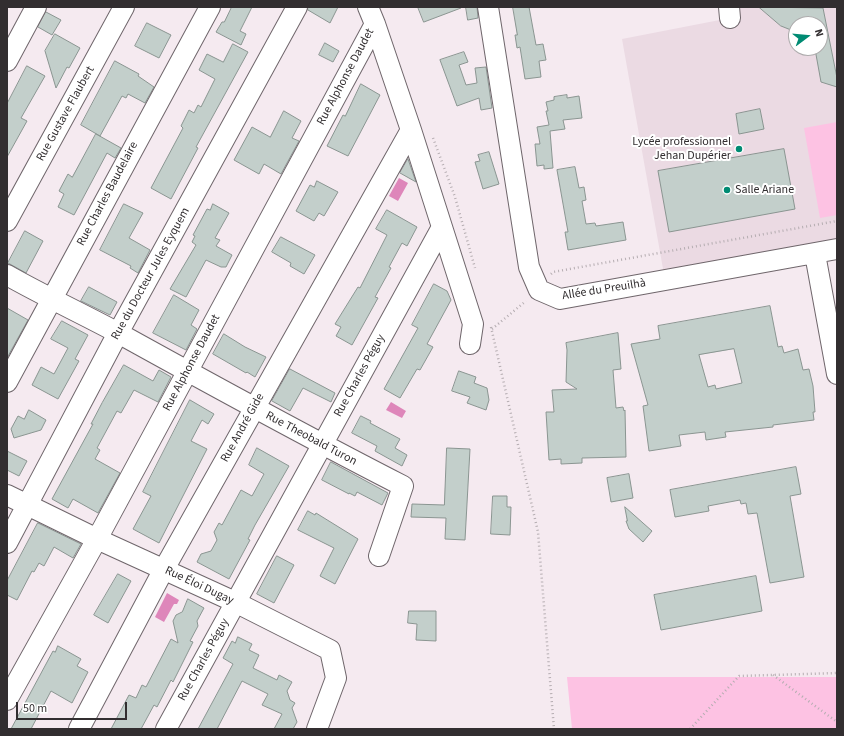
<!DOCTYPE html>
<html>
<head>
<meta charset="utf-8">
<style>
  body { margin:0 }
  #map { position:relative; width:844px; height:736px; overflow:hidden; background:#f5eaf0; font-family:"Source Sans 3",sans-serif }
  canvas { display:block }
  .frame { position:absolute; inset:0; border:8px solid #322e30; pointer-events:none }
  .north { position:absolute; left:788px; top:16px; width:40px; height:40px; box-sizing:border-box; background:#fff; border:1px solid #adabac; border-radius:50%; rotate:74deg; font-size:11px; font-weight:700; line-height:16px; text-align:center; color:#322e30 }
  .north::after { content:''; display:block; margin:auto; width:14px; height:18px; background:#008b73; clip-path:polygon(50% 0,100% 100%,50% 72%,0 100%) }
  .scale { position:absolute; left:16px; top:702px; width:111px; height:18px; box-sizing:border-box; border:2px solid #322e30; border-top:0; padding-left:5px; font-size:12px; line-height:14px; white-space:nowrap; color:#322e30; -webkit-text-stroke:3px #fff; paint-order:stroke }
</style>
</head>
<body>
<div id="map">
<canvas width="844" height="736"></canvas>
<div class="frame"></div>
<div class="north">N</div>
<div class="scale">50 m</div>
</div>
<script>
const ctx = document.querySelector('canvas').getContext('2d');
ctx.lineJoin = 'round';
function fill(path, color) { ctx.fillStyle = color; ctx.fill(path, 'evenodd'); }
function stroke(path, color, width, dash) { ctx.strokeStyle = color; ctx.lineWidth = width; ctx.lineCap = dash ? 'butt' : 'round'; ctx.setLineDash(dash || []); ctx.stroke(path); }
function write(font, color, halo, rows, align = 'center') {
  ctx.font = font + ' "Source Sans 3",sans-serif'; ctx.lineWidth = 4; ctx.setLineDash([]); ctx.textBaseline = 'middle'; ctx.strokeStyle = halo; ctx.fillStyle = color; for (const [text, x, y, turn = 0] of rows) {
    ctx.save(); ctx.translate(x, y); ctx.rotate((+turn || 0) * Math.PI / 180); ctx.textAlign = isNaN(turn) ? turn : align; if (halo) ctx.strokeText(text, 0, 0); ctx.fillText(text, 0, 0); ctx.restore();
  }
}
const built = new Path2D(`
  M 729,7 L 837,7 L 837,249 L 665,280 L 622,39 L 730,18 ZM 796,24 L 820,24 L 820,48 L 796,48 Z`);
const green = new Path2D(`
  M 837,122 L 837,215 L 820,218 L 804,128 Z
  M 567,677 L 837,677 L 837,729 L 572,729 Z`);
const water = new Path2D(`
  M 399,178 L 408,183 L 398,201 L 389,196 Z
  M 391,402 L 406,411 L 402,418 L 386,410 Z
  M 167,593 L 179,600 L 177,604 L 174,604 L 164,622 L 155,617 Z`);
const building = new Path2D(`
  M 232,7 L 252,7 L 240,31 L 246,34 L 241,45 L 216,32 L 222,22 L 224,22 Z
  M 308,7 L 338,7 L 330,23 L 308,10 Z
  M 418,7 L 461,7 L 461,8 L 424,22 Z
  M 466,7 L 477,7 L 478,18 L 468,20 Z
  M 513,7 L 529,7 L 536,45 L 543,44 L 546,60 L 539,61 L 541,77 L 525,79 L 520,47 L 517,48 L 515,35 L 517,35 Z
  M 759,7 L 823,8 L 837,78 L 837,87 L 821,82 L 815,49 L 820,48 L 820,24 L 796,24 L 796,32 L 781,26 Z
  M 46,12 L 61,20 L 52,35 L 38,27 Z
  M 147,23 L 171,35 L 159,58 L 135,46 Z
  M 55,34 L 80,48 L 69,68 L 67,67 L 56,88 L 45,51 Z
  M 325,43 L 339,51 L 333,62 L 319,55 Z
  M 233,44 L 248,52 L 196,147 L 198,148 L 171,199 L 151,188 L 183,128 L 181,126 L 189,110 L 194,113 L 198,105 L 201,107 L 215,79 L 199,70 L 207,54 L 223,62 Z
  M 464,52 L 468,62 L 459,65 L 466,85 L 477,83 L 475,68 L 486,67 L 492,108 L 481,110 L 479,98 L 457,106 L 440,60 Z
  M 115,61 L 139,74 L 138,76 L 154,87 L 145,103 L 128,94 L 126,98 L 122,96 L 100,136 L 81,125 Z
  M 27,66 L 45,76 L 21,118 L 27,121 L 7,157 L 7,104 Z
  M 361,84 L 380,95 L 348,156 L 327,146 L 343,115 L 345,116 Z
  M 567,95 L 567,98 L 579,96 L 582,118 L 563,120 L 565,129 L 550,131 L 553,168 L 544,169 L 544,165 L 537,166 L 535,144 L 540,144 L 537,127 L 549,125 L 546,111 L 548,111 L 546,102 L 554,100 L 554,97 Z
  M 760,109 L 764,129 L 739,134 L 736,114 Z
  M 284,111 L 301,121 L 292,138 L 299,141 L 281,174 L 264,164 L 259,174 L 234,160 L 252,127 L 270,137 Z
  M 96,134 L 121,148 L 115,158 L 107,153 L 74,215 L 58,207 L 64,194 L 59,191 L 68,174 L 72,177 Z
  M 784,149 L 795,209 L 669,232 L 658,171 Z
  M 489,152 L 499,184 L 483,189 L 475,162 L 480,161 L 478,155 Z
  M 408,159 L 416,182 L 400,173 Z
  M 575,167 L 579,188 L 584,187 L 586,200 L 582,201 L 586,224 L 595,223 L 596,226 L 623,222 L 626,240 L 568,250 L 565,232 L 568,232 L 557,170 Z
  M 317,181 L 338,192 L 324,216 L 319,213 L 314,221 L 296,211 L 310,185 L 314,187 Z
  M 124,204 L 143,213 L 129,238 L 150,250 L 138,273 L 130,268 L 131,266 L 100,250 Z
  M 213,204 L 229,213 L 215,238 L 220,240 L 216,246 L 232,255 L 226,267 L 221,267 L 206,260 L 186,297 L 170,289 L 196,245 L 192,242 L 195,236 L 193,235 L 207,209 L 210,210 Z
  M 387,210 L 417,227 L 407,246 L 402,243 L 389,267 L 391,268 L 375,297 L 378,298 L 352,345 L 336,336 L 341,327 L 335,324 L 358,287 L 360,288 L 387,235 L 376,229 Z
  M 25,231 L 43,241 L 26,273 L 8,263 Z
  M 281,237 L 315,255 L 304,274 L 290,266 L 291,263 L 272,252 Z
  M 434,284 L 447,291 L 451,300 L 427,344 L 433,347 L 420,370 L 417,369 L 400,398 L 384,389 L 418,328 L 412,325 Z
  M 89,287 L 117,302 L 110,315 L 81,301 Z
  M 174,295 L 199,310 L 191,325 L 197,329 L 186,350 L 153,333 Z
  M 770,306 L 778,347 L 782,346 L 784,353 L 798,349 L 803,370 L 809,369 L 813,386 L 815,412 L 813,412 L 814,420 L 773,425 L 773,427 L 725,432 L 726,437 L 706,440 L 705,432 L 679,435 L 681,446 L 649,451 L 643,406 L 648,405 L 631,344 L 660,339 L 658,326 ZM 734,349 L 742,383 L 716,389 L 715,385 L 708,387 L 699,355 Z
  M 7,308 L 28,320 L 7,358 Z
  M 62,321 L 88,335 L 75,359 L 79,361 L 58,399 L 32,385 L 41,367 L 54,374 L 68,348 L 51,339 Z
  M 618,333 L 621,369 L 613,370 L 616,408 L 623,407 L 624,411 L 625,410 L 626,457 L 582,458 L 582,463 L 561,464 L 561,459 L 549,460 L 546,412 L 554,412 L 552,390 L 577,389 L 566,382 L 567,350 L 566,343 Z
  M 224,334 L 245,347 L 266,357 L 255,377 L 247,372 L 246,373 L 213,354 Z
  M 124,365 L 153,381 L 159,370 L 171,377 L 158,402 L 134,390 L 121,413 L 117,411 L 97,448 L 100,450 L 95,459 L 120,473 L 98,513 L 73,499 L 68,508 L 52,499 L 93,424 L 91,424 L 102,403 Z
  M 290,369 L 335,393 L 331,402 L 303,388 L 290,411 L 272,401 Z
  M 459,371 L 476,377 L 474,383 L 487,388 L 489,400 L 486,410 L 467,403 L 470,397 L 452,391 Z
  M 190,400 L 214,414 L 208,424 L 202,420 L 191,441 L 207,449 L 159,543 L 133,529 L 151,496 L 143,492 Z
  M 29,410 L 46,420 L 41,430 L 14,438 L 11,429 L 18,416 L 24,419 Z
  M 361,416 L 371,421 L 370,423 L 400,439 L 395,448 L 407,455 L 402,466 L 375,451 L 377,446 L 352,433 Z
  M 257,448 L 289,466 L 255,525 L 248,539 L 250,540 L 229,579 L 197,562 L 201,554 L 211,551 L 217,540 L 214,532 L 219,523 L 222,525 L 241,490 L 252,496 L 264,474 L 249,465 Z
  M 447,448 L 470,449 L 465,540 L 445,539 L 446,518 L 411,517 L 412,504 L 444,505 Z
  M 7,451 L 27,461 L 19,476 L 7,470 Z
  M 331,462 L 388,493 L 382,505 L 357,492 L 355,496 L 349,493 L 349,494 L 322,480 Z
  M 796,467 L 801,494 L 790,496 L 804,577 L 770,583 L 757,513 L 748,514 L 746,503 L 741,504 L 740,500 L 708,506 L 709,511 L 675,517 L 670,490 Z
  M 629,474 L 633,498 L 611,502 L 607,478 Z
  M 493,496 L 507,496 L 507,507 L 511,507 L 510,535 L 491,534 Z
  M 625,507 L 652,531 L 643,542 L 629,529 L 626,521 L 627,521 Z
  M 308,511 L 315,515 L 316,513 L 358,539 L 335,584 L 320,576 L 334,548 L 298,530 Z
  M 38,523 L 81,544 L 73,558 L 54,547 L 44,566 L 39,563 L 34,572 L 32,571 L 17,600 L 7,595 L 7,581 Z
  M 277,556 L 294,565 L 274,603 L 257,594 Z
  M 118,574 L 131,581 L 108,623 L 94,615 Z
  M 756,576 L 762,611 L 661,630 L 654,595 Z
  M 188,599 L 204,608 L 197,621 L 198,626 L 190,641 L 193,642 L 173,682 L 171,680 L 157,707 L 154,705 L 141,729 L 111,729 L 129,695 L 136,698 L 142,685 L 146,687 L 171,639 L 178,643 L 173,621 L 176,615 L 182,612 Z
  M 409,611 L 436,611 L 436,641 L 416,640 L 417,624 L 408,623 Z
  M 238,637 L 252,644 L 249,650 L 259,655 L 253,668 L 277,680 L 279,675 L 292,682 L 287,691 L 290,700 L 295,703 L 292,708 L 297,722 L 293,729 L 274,729 L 282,714 L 262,705 L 268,694 L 242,681 L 217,729 L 198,729 L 233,664 L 223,658 L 232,641 L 235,643 Z
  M 58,646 L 81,659 L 77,666 L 88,672 L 72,703 L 51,691 L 31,729 L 11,729 L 53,651 L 55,652 Z`);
const path = new Path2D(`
  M 433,138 L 455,197 L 475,268
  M 551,274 L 553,272 L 837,221
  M 491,327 L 538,532 L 554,729
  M 492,329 L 526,301
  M 773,675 L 837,722
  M 690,729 L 739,676 L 837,673`);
const minor = new Path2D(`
  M 368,7 L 375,24 L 411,130 L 473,324 L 470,344
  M 488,7 L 529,267 L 539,290 L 560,299 L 837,249
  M 729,7 L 730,18
  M 7,61 L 36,7
  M 7,221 L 124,7
  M 815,254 L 837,374
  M 7,275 C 44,296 83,314 120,334 C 214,386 307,437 403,486 L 379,556
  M 7,382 L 210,7
  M 7,495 L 97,539 L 235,602 L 330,650 L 336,678 L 317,729
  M 7,543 L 118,333 L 297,7
  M 7,700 L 97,539 L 375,24
  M 79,729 L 164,569 L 411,130
  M 166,729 L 442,227`);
const markers = [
  [739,149,4,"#008b73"],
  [727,190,4,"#008b73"]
];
const streetNames = [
  ["Rue Alphonse Daudet",346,77,-62],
  ["Rue Gustave Flaubert",66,114,-61],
  ["Rue Charles Baudelaire",108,194,-62],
  ["Rue du Docteur Jules Eyquem",151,274,-61],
  ["Allée du Preuilhà",604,290,-9],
  ["Rue Alphonse Daudet",192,363,-62],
  ["Rue Charles Péguy",360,376,-61],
  ["Rue André Gide",243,428,-61],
  ["Rue Theobald Turon",311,439,28],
  ["Rue Éloi Dugay",199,586,25],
  ["Rue Charles Péguy",204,660,-61]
];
const poiNames = [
  ["Lycée professionnel",731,142],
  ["Jehan Dupérier",731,156],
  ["Salle Ariane",735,190,"left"]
];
fill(built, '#ebdae3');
fill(green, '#fdc2e3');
fill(water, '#de86ba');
fill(building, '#c3cfcb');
stroke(building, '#8a9591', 1);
stroke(minor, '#6f666b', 22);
stroke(path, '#b5adb1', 2.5, [1, 3]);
stroke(minor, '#fff', 20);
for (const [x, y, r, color] of markers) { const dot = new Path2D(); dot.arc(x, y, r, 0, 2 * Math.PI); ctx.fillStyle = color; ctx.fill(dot); stroke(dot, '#fff', 1.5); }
write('12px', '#322e30', '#fff', streetNames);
write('12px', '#322e30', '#fff', poiNames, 'right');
</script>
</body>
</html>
